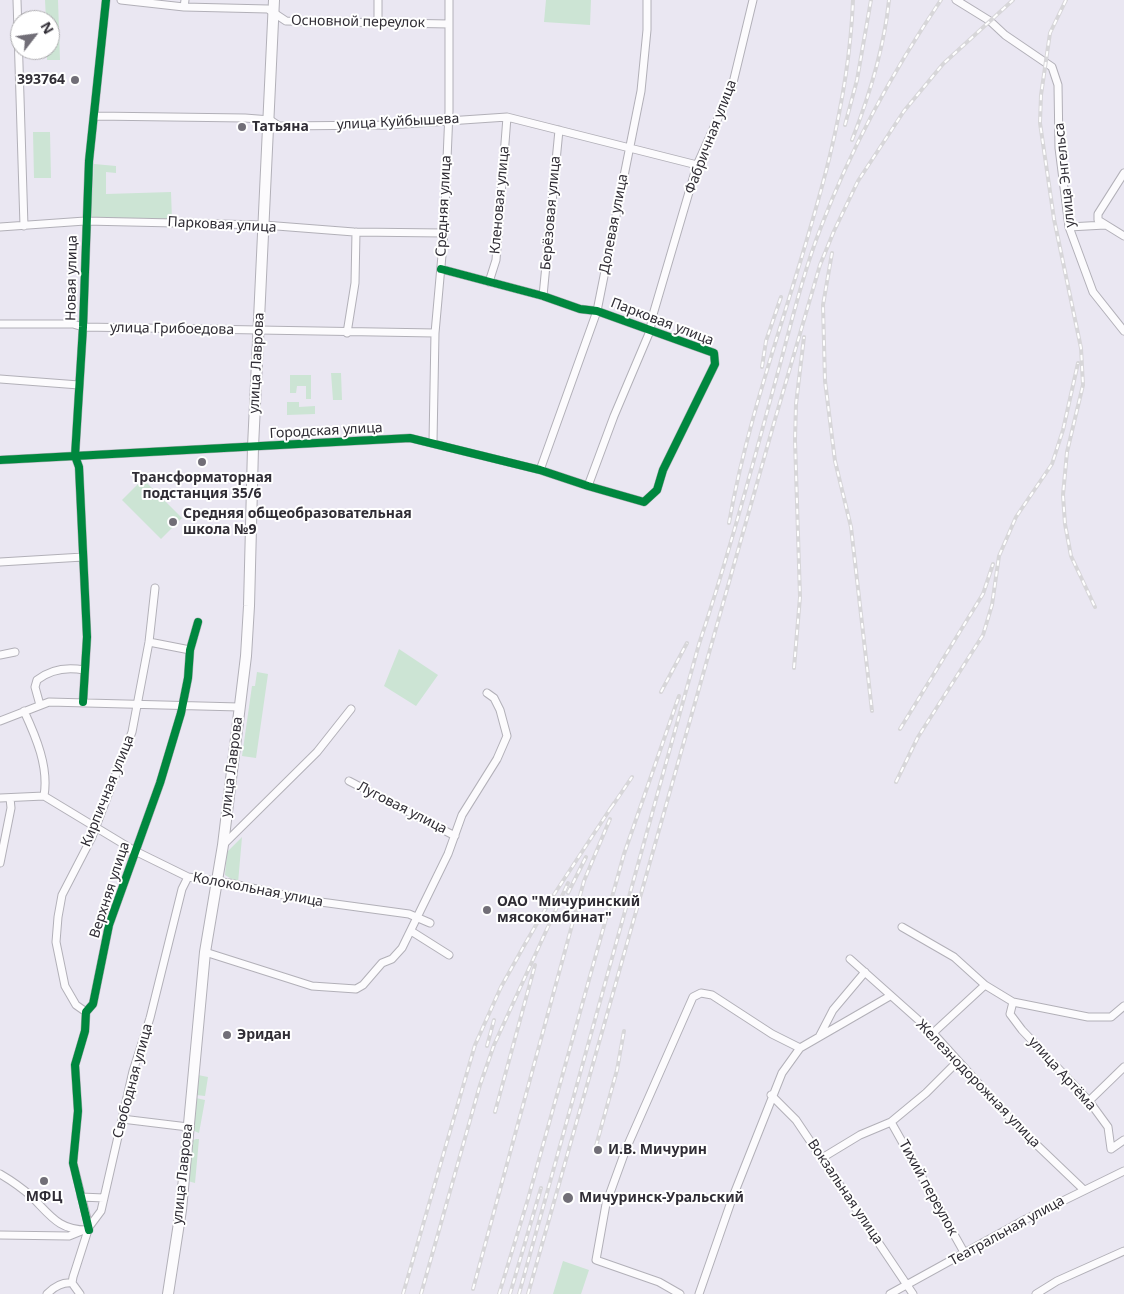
<!DOCTYPE html>
<html>
<head>
<meta charset="utf-8">
<style>
  body { margin:0 }
  #map { position:relative; width:1124px; height:1294px; overflow:hidden; background:#eae7f2; font-family:"Noto Sans",sans-serif }
  canvas { display:block }
  .north { position:absolute; left:10px; top:10px; width:50px; height:50px; box-sizing:border-box; background:#fff; border:1px solid #acabae; border-radius:50%; rotate:60deg; font-size:14px; font-weight:700; line-height:20px; text-align:center; color:#302d35 }
  .north::after { content:''; display:block; margin:auto; width:18px; height:22px; background:#716e77; clip-path:polygon(50% 0,100% 100%,50% 72%,0 100%) }
</style>
</head>
<body>
<div id="map">
<canvas width="1124" height="1294"></canvas>
<div class="north">N</div>
</div>
<script>
const ctx = document.querySelector('canvas').getContext('2d');
ctx.lineJoin = 'round';
function fill(path, color) { ctx.fillStyle = color; ctx.fill(path, 'evenodd'); }
function stroke(path, color, width, dash) { ctx.strokeStyle = color; ctx.lineWidth = width; ctx.lineCap = dash ? 'butt' : 'round'; ctx.setLineDash(dash || []); ctx.stroke(path); }
function write(font, color, halo, rows, align = 'center') {
  ctx.font = font + ' "Noto Sans",sans-serif'; ctx.lineWidth = 4; ctx.setLineDash([]); ctx.textBaseline = 'middle'; ctx.strokeStyle = halo; ctx.fillStyle = color; for (const [text, x, y, turn = 0] of rows) {
    ctx.save(); ctx.translate(x, y); ctx.rotate((+turn || 0) * Math.PI / 180); ctx.textAlign = isNaN(turn) ? turn : align; if (halo) ctx.strokeText(text, 0, 0); ctx.fillText(text, 0, 0); ctx.restore();
  }
}
const green = new Path2D(`
  M 45,0 L 58,0 L 60,60 L 47,60 L 47,50 L 50,50 L 50,20 L 46,20 Z
  M 546,0 L 591,0 L 590,25 L 544,22 Z
  M 33,132 L 50,132 L 51,178 L 34,178 Z
  M 94,164 L 116,166 L 116,173 L 106,172 L 106,194 L 171,192 L 172,220 L 91,218 Z
  M 331,373 L 341,373 L 342,400 L 333,400 Z
  M 290,375 L 311,375 L 311,399 L 306,399 L 306,386 L 297,386 L 296,393 L 290,393 Z
  M 287,402 L 299,402 L 299,407 L 315,406 L 315,414 L 287,415 Z
  M 143,479 L 182,518 L 161,539 L 122,500 Z
  M 399,649 L 438,675 L 416,706 L 384,686 Z
  M 257,672 L 268,674 L 256,758 L 242,756 L 252,686 L 255,686 Z
  M 242,837 L 238,883 L 225,875 L 227,852 Z
  M 198,1075 L 208,1077 L 205,1096 L 196,1095 Z
  M 196,1098 L 205,1100 L 199,1133 L 192,1130 Z
  M 196,1139 L 199,1139 L 195,1183 L 188,1181 L 191,1141 Z
  M 563,1261 L 589,1270 L 581,1294 L 553,1294 Z`);
const street = new Path2D(`
  M 17,0 L 24,226
  M 121,0 L 184,7 L 268,9 L 286,21 L 449,24
  M 378,0 L 378,23
  M 956,0 L 990,21 L 1005,35 L 1052,67 L 1058,85 L 1059,148 L 1069,227 L 1093,292 L 1124,331
  M 184,7 L 185,0
  M 95,116 L 245,118 L 270,120 L 279,126 L 389,125 L 507,117 L 697,165
  M 1124,173 L 1098,214 L 1098,220 L 1124,236
  M 0,227 L 85,221 L 264,225 L 354,232 L 444,233
  M 1069,227 L 1105,225
  M 489,282 L 496,260 L 507,117
  M 543,296 L 559,130
  M 0,324 L 73,324 L 83,327 L 435,333
  M 347,333 L 355,283 L 356,232
  M 0,379 L 79,385
  M 433,442 L 435,333 L 444,233 L 449,111 L 449,0
  M 0,460 L 410,438 L 540,470 L 588,486 L 644,502 L 657,490 L 663,470 L 715,364 L 714,353 L 597,311 L 580,309 L 543,296 L 441,269
  M 540,470 L 597,311 L 641,91 L 647,30 L 647,0
  M 588,486 L 614,416 L 650,331 L 652,318 L 697,165 L 732,87 L 753,0
  M 0,562 L 83,557
  M 149,642 L 190,650
  M 0,655 L 15,652
  M 83,702 L 87,637 L 79,467 L 75,456 L 83,327 L 89,161 L 106,0
  M 40,705 L 35,687 L 37,680 C 51,669 68,667 84,670
  M 24,711 C 36,737 49,767 44,796
  M 0,721 L 49,702 L 239,707
  M 349,781 L 455,836
  M 0,798 L 44,796 L 135,851 L 188,877 L 229,883 L 306,900 L 409,914 L 430,923
  M 223,845 L 317,752 L 351,709
  M 0,863 L 11,808 L 10,798
  M 902,927 L 954,957 L 985,985
  M 411,931 L 449,955
  M 205,952 L 312,986 L 356,989 L 363,985 L 382,963 L 392,959 L 402,948 L 448,854 L 462,815 L 497,759 L 507,736 L 500,710 L 494,698 L 487,693
  M 850,959 L 933,1033 L 1017,1126 L 1084,1190
  M 1013,1002 L 1010,1014 L 1022,1030 L 1089,1101 L 1108,1127 L 1111,1149 L 1124,1140
  M 86,1012 L 76,1005 L 65,986 L 56,942 L 58,917 L 62,895 L 92,837 L 132,732 L 149,642 L 155,588
  M 933,1033 L 985,985 L 1013,1002 L 1088,1017 L 1111,1017 L 1124,1006
  M 819,1037 L 833,1010 L 865,972
  M 771,1095 L 796,1120 L 913,1294
  M 1089,1101 L 1124,1067
  M 122,1119 L 188,1127
  M 891,1122 L 965,1254
  M 822,1158 L 860,1135 L 891,1122 L 926,1093 L 958,1061
  M 0,1174 C 12,1181 22,1188 32,1197 C 50,1215 59,1231 89,1230
  M 81,1197 L 104,1198
  M 89,1227 L 73,1163 L 78,1111 L 75,1065 L 85,1031 L 86,1012 L 93,1004 L 109,925 L 160,783 L 181,713 L 188,678 L 190,650 L 198,622
  M 0,1235 L 69,1236 L 84,1230
  M 47,1294 C 54,1287 63,1282 72,1283
  M 80,1294 L 72,1283 L 73,1277 L 89,1227 L 101,1211 L 133,1071 L 150,1018 L 182,889 L 188,877
  M 680,1294 L 659,1282 L 596,1260 L 606,1204 L 626,1149 L 693,997 L 701,993 L 712,995 L 772,1034 L 800,1048
  M 699,1294 L 732,1199 L 782,1073 L 800,1048 L 890,996
  M 890,1294 L 1026,1219 L 1124,1171
  M 1036,1294 L 1057,1281 L 1124,1251`);
const secondary = new Path2D(`
  M 168,1294 L 181,1210 L 205,952 L 223,845 L 246,656 L 249,606 L 253,447 L 274,0`);
const rail = new Path2D(`
  M 1066,0 L 1050,33 L 1041,95 L 1040,123 L 1054,219 L 1081,348 L 1083,385 L 1067,452 L 1063,495 L 1065,524 L 1071,556 L 1095,607
  M 845,125 L 857,80 L 871,0
  M 852,140 C 870,94 884,49 889,0
  M 832,253 L 823,305 L 825,381 L 835,461 L 851,527 L 872,711
  M 762,367 L 766,341 L 781,297
  M 729,523 C 760,346 846,181 853,0
  M 794,668 L 800,597 L 795,440 L 796,404 L 804,337
  M 661,692 L 687,643
  M 900,729 L 983,594 L 993,564
  M 896,782 L 918,737 L 983,635 L 992,605 L 999,556 L 1016,517 L 1052,464 L 1063,430 L 1078,363
  M 611,808 L 632,777
  M 568,893 L 586,857
  M 487,1046 L 494,1020
  M 495,1112 L 535,965
  M 596,1146 L 617,1070 L 624,1031
  M 473,1289 L 584,881 L 610,819
  M 403,1294 L 475,1045 L 501,987 L 525,944 L 553,896 L 614,803
  M 421,1294 L 480,1085 L 494,1045 L 568,883
  M 499,1294 L 528,1199 L 624,854 L 679,696
  M 510,1294 L 541,1188
  M 519,1294 L 699,644 C 729,555 753,463 778,372 C 791,324 803,273 821,227 C 852,146 893,71 941,0
  M 528,1294 L 774,423 L 820,265 L 834,231 L 858,181 L 904,111 L 943,64 L 1013,0`);
const cycleway = new Path2D(`
  M 0,460 L 410,438 L 540,470 L 588,486 L 644,502 L 657,490 L 663,470 L 715,364 L 714,353 L 597,311 L 580,309 L 543,296 L 441,269
  M 83,702 L 87,637 L 79,467 L 75,456 L 83,327 L 89,161 L 106,0
  M 89,1230 L 73,1163 L 78,1111 L 75,1065 L 85,1031 L 86,1012 L 93,1004 L 109,925 L 160,783 L 181,713 L 188,678 L 190,650 L 198,622`);
const markers = [
  [75,80,5,"#716e77"],
  [242,127,5,"#716e77"],
  [202,462,5,"#716e77"],
  [173,522,5,"#716e77"],
  [487,910,5,"#716e77"],
  [227,1035,5,"#716e77"],
  [598,1150,5,"#716e77"],
  [44,1181,5,"#716e77"],
  [568,1198,6,"#716e77"]
];
const streetNames = [
  ["Основной переулок",358,22,1],
  ["улица Куйбышева",398,122,-3],
  ["Фабричная улица",711,137,-69],
  ["улица Энгельса",1065,175,-96],
  ["Кленовая улица",500,200,-85],
  ["Средняя улица",444,206,-87],
  ["Берёзовая улица",551,213,-85],
  ["Долевая улица",614,224,-79],
  ["Парковая улица",222,225,3],
  ["Новая улица",72,278,-89],
  ["Парковая улица",662,322,21],
  ["улица Грибоедова",172,329,1],
  ["улица Лаврова",257,363,-87],
  ["Городская улица",326,431,-3],
  ["улица Лаврова",232,767,-83],
  ["Кирпичная улица",108,791,-68],
  ["Луговая улица",402,808,27],
  ["Верхняя улица",110,890,-72],
  ["Колокольная улица",258,890,11],
  ["улица Артёма",1062,1074,48],
  ["Свободная улица",133,1081,-75],
  ["Железнодорожная улица",978,1084,46],
  ["улица Лаврова",183,1174,-84],
  ["Тихий переулок",928,1188,61],
  ["Вокзальная улица",845,1192,56],
  ["Театральная улица",1007,1231,-29]
];
const poiNames = [
  ["393764",65,80,"right"],
  ["Татьяна",252,127],
  ["Трансформаторная",202,478,"center"],
  ["подстанция 35/6",202,494,"center"],
  ["Средняя общеобразовательная",183,514],
  ["школа №9",183,530],
  ["ОАО \"Мичуринский",497,902],
  ["мясокомбинат\"",497,918],
  ["Эридан",237,1035],
  ["И.В. Мичурин",608,1150],
  ["МФЦ",44,1197,"center"],
  ["Мичуринск-Уральский",579,1198]
];
fill(green, '#cce4d4');
stroke(street, '#b2b0b8', 9);
stroke(secondary, '#b2b0b8', 12);
stroke(street, '#fcfbfd', 7);
stroke(secondary, '#fcfbfd', 10);
stroke(rail, '#d7d6d9', 4);
stroke(rail, '#fff', 2, [5.5]);
stroke(cycleway, '#00873e', 8);
for (const [x, y, r, color] of markers) { const dot = new Path2D(); dot.arc(x, y, r, 0, 2 * Math.PI); ctx.fillStyle = color; ctx.fill(dot); stroke(dot, '#fff', 2); }
write('14px', '#302d35', '#fff', streetNames);
write('bold 14px', '#302d35', '#fff', poiNames, 'left');
</script>
</body>
</html>
